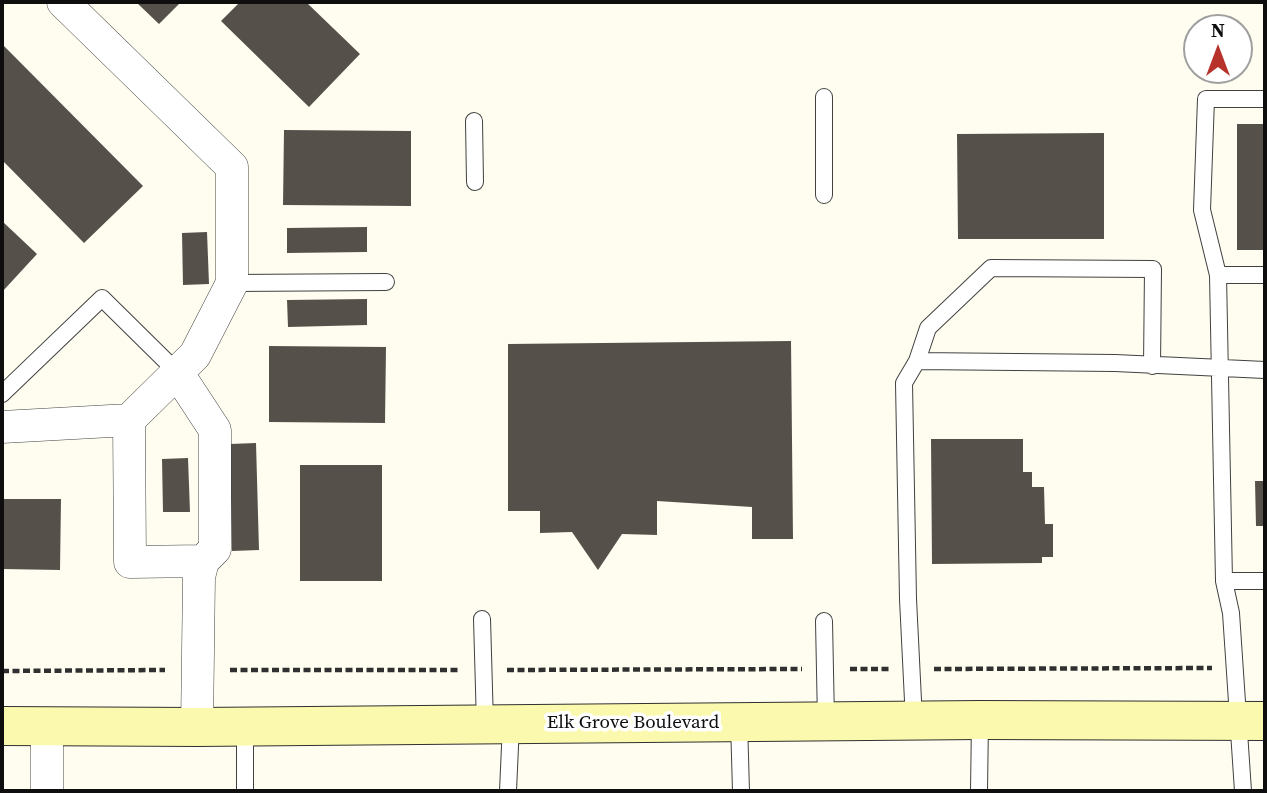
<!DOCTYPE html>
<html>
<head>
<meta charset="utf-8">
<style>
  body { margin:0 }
  #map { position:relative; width:1267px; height:793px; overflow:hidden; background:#fefdef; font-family:"Source Serif 4",serif }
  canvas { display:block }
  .frame { position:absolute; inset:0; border:4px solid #0e0e0e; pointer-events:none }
  .north { position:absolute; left:1183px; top:14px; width:70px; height:70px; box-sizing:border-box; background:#fff; border:2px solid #9f9f9f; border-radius:50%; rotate:0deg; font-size:19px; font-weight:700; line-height:28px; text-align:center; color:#0e0e0e }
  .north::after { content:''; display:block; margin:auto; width:24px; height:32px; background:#b8322c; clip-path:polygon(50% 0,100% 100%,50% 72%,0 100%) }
</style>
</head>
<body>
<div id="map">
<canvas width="1267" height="793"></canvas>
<div class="frame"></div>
<div class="north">N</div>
</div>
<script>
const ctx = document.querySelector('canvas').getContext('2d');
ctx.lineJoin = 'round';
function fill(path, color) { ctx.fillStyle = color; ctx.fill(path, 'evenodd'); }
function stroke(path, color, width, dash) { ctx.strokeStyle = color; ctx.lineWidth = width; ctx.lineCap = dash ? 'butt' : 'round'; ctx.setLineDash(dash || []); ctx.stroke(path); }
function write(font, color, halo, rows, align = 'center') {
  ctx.font = font + ' "Source Serif 4",serif'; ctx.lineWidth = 7; ctx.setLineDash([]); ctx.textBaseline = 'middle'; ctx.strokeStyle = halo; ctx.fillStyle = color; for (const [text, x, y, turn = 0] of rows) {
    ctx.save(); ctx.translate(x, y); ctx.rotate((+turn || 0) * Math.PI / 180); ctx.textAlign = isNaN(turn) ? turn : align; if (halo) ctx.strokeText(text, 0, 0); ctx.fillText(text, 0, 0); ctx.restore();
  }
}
const building = new Path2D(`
  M 136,2 L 181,2 L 159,24 Z
  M 240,2 L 306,2 L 360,54 L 309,107 L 221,21 Z
  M 2,44 L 143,186 L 84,243 L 2,160 Z
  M 1237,124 L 1265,124 L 1265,250 L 1237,250 Z
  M 284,130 L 411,131 L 411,206 L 283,205 Z
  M 1104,133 L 1104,239 L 958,239 L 957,134 Z
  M 2,221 L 37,254 L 2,292 Z
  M 367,227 L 367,252 L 287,253 L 287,228 Z
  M 207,232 L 209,284 L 183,285 L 182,233 Z
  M 367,299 L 367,325 L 288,327 L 287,300 Z
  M 791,341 L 793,539 L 752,539 L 752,507 L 657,501 L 657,535 L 622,534 L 598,570 L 572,532 L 540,533 L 540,511 L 508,511 L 508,344 Z
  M 269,346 L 386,347 L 385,423 L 269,422 Z
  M 931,439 L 1023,439 L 1023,472 L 1032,472 L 1032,487 L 1044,487 L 1045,524 L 1053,524 L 1053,557 L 1042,557 L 1042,563 L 932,564 Z
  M 256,443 L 259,550 L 232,551 L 230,444 Z
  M 188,458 L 190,512 L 163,512 L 162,459 Z
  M 300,465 L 382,465 L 382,581 L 300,581 Z
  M 1255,481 L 1265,481 L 1265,526 L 1256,526 Z
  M 2,499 L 61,499 L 60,570 L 2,569 Z`);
const path = new Path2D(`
  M 850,669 L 890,669
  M 934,669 L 1212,668
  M 230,670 L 459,670
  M 507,670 L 802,669
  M 2,671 L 165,670`);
const lane = new Path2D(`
  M 474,121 L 475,182
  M 824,195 L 824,97
  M 1218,275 L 1265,275
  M 232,283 L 386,282
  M 917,361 L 1115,363 L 1265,370
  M 2,394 L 102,298 L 177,372
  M 1224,581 L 1265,581
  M 482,619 L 485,724
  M 824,621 L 826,721
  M 914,721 L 908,599 L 904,383 L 917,361 L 928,328 L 991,268 L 1153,269 L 1152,366
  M 739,722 L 741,791
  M 245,727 L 245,791
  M 508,791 L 511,724
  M 979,791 L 980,720
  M 1243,791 L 1231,613 L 1224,581 L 1218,275 L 1202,210 L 1206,99 L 1265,99`);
const street = new Path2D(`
  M 177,372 L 215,430 L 215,549 L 203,561 L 199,577 L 197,727
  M 129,420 L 130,562 L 203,561
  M 2,427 L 129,420 L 195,355 L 232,283 L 232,167 L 63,2
  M 47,727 L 47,791`);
const secondary = new Path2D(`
  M 2,726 L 197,727 L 980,720 L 1265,721`);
const streetNames = [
  ["Elk Grove Boulevard",633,723]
];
fill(building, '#56504b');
stroke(lane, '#414141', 18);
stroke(street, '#414141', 33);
stroke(secondary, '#303030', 40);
stroke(path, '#303030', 4.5, [7, 3.5]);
stroke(lane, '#fff', 16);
stroke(street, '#fff', 32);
stroke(secondary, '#fbf9ad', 38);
write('19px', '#0e0e0e', '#fff', streetNames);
</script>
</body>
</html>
